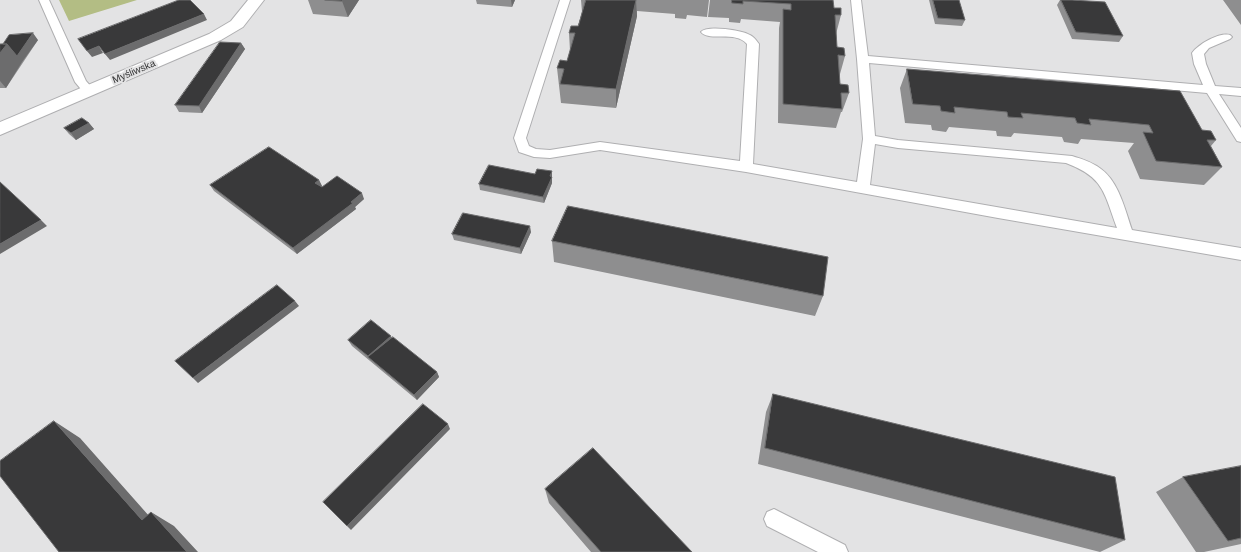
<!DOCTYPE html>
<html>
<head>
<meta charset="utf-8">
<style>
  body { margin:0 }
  canvas { display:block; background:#e3e3e4 }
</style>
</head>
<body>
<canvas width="1241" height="552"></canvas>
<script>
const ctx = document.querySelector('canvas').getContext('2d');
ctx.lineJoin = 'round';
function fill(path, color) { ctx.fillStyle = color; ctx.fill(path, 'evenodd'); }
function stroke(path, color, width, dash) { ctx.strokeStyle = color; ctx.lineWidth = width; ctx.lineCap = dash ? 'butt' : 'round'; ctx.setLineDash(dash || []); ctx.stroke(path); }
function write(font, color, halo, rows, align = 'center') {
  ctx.font = font + ' Helvetica,sans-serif'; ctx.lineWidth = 4; ctx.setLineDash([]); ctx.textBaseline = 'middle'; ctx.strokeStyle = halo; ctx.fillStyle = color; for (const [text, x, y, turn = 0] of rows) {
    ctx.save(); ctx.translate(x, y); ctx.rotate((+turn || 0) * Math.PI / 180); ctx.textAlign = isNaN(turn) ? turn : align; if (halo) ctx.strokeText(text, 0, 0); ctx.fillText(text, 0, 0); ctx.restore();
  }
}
const green = new Path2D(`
  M 59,0 L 137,0 L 69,21 Z`);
const lane = new Path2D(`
  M 39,0 L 49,0 L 86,81 L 95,91 L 93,94 L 85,94 L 75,82 Z
  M 560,0 L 570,0 L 526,138 L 529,146 L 536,149 L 550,150 L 600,142 L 740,161 L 747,44 C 735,30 709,42 701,32 C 707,25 741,30 750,35 C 754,37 756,40 759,44 L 753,164 L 857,182 L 863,139 L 857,59 L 851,0 L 861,0 L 868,56 L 1203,85 L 1194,64 L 1192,53 C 1199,44 1219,32 1230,35 L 1232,37 L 1230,39 L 1209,48 L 1204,54 L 1206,64 L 1215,86 L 1241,88 L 1241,96 L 1219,94 L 1241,128 L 1241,142 L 1237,141 L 1207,93 L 869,63 L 875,136 L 898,140 L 1072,156 C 1082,159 1092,162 1101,169 C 1119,182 1125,210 1132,230 L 1241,248 L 1241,260 L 998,218 L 746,172 L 600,150 L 550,158 L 534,157 L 519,152 L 514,138 ZM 875,144 L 898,148 L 1066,163 C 1104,177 1104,193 1117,228 L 870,185 Z
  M 774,509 L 845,545 L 848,552 L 818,552 L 767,526 L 764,519 L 767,512 Z`);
const street = new Path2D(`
  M 248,0 L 264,0 L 243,27 L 221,40 L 0,135 L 0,122 L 209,34 L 231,21 Z`);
const wall = new Path2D(`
  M 308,0 L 359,0 L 348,17 L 313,14 Z
  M 476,0 L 515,0 L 512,7 L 477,4 Z
  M 581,0 L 709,0 L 707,17 L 687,15 L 686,19 L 675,18 L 675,14 L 637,11 L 637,16 L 616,108 L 561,103 L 557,68 L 567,61 L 570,51 L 569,33 L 578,26 L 582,12 Z
  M 710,0 L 833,0 L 834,8 L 841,15 L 836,34 L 837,47 L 845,56 L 840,74 L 840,84 L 849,93 L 842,112 L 841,112 L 836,128 L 778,123 L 779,28 L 780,22 L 741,19 L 740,23 L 729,22 L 729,18 L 708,17 Z
  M 929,0 L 959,0 L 965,20 L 962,26 L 935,24 Z
  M 1060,0 L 1072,0 L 1123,36 L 1119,42 L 1072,39 L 1057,5 Z
  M 1223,0 L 1241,0 L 1241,25 Z
  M 38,40 L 6,88 L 0,88 L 0,44 Z
  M 241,43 L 245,49 L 202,113 L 179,112 L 175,105 Z
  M 907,69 L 1202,130 L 1216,140 L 1211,146 L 1222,167 L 1204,185 L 1140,179 L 1128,151 L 1134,143 L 1081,139 L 1078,144 L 1064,142 L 1062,137 L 1014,133 L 1011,137 L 997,136 L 996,131 L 949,127 L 946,132 L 932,130 L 931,125 L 905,123 L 900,88 Z
  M 89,123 L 94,129 L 76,140 L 69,134 L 64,128 Z
  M 552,171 L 552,183 L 544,203 L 480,190 L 479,184 L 535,174 Z
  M 319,180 L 322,186 L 321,187 L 364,199 L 355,207 L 356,209 L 297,254 L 214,191 L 210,185 Z
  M 531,232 L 521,254 L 454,240 L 452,234 Z
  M 552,241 L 823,296 L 815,316 L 554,262 Z
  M 392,338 L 437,372 L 439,377 L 417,400 L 352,346 L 348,340 Z
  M 773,394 L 1125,540 L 1100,552 L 758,464 L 766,412 Z
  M 1241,466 L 1241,544 L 1204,552 L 1196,552 L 1156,492 L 1183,477 Z
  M 545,489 L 692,552 L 591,552 L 549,503 Z`);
const shadedWall = new Path2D(`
  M 343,0 L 359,0 L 348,17 L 342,1 Z
  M 512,0 L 515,0 L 512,7 L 511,0 Z
  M 636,0 L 637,16 L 616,108 L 616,89 Z
  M 204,14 L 207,20 L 110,60 L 105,54 Z
  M 33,33 L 38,40 L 22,62 L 17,56 Z
  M 241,43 L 245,49 L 202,113 L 199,106 Z
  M 7,44 L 22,62 L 6,88 L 0,81 L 0,53 Z
  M 99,46 L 103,53 L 92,57 L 87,51 Z
  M 89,123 L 94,129 L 76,140 L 71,133 Z
  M 552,171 L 552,183 L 544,203 L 543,197 Z
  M 319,180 L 322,186 L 318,189 L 315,183 Z
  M 362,193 L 364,199 L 355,207 L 356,209 L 297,254 L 293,248 Z
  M 41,220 L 47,226 L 0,254 L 0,244 Z
  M 530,226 L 531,232 L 521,254 L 520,248 Z
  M 295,301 L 299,306 L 198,383 L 193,378 Z
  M 391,336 L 393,341 L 368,357 L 368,356 Z
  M 437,372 L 439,377 L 417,400 L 414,395 Z
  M 54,421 L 80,438 L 165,534 L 142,520 Z
  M 448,424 L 450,429 L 351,530 L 347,526 Z
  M 151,512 L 174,526 L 198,552 L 187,552 Z`);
const building = new Path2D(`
  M 179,0 L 190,0 L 204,14 L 105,54 L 99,46 L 87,51 L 78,39 Z
  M 325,0 L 343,0 L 342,1 Z
  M 586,0 L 636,0 L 616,89 L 560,84 L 564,69 L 557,68 L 560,60 L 567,61 L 575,33 L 569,33 L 571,26 L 578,26 Z
  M 732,0 L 833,0 L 834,8 L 841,8 L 841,15 L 835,15 L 837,47 L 844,48 L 845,56 L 838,55 L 840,84 L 848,85 L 849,93 L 841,93 L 842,109 L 783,104 L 783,9 L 791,10 L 791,4 L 743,1 L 743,4 L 732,3 Z
  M 933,0 L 959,0 L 965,20 L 938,18 Z
  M 1061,0 L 1072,0 L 1105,2 L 1123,36 L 1076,32 Z
  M 33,33 L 17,56 L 7,44 L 3,44 L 9,35 Z
  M 220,42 L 241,43 L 199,106 L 175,105 Z
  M 0,44 L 7,44 L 0,53 Z
  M 907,69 L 1180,91 L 1202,130 L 1211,131 L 1216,140 L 1207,140 L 1222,167 L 1156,161 L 1143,132 L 1153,133 L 1149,125 L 1089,119 L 1091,125 L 1077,123 L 1075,118 L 1021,113 L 1023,118 L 1008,117 L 1007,112 L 954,107 L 955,113 L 941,111 L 940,106 L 913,104 Z
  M 82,118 L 89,123 L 71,133 L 64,128 Z
  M 269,147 L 319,180 L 315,183 L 322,187 L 337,176 L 362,193 L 351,202 L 353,203 L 293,248 L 210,185 Z
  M 489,165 L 535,174 L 537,169 L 552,171 L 550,176 L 552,177 L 543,197 L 479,184 Z
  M 0,182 L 41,220 L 0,244 Z
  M 568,206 L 828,257 L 823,296 L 552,241 Z
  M 463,213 L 530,226 L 520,248 L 452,234 Z
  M 277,285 L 295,301 L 193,378 L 175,361 Z
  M 371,320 L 391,336 L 368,356 L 348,340 Z
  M 393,337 L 437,372 L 414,395 L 368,357 Z
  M 773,394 L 1115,477 L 1125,540 L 765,448 Z
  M 423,404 L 448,424 L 347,526 L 323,502 Z
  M 54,421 L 142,520 L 151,512 L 187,552 L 59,552 L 0,476 L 0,461 Z
  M 593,448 L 692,552 L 601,552 L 545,489 Z
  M 1241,466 L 1241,538 L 1228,541 L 1183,477 Z`);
const farStreetnames = [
  ["Myśliwska",134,72,-23]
];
fill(green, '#b3bd84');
stroke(lane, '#afafb1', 2);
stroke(street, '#afafb1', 2);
fill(lane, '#fff');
fill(street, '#fff');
fill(wall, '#8e8e8f');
fill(shadedWall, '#6c6c6d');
fill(building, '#39393a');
stroke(building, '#6c6c6d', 1);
write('10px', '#353536', '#e3e3e4', farStreetnames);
</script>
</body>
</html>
